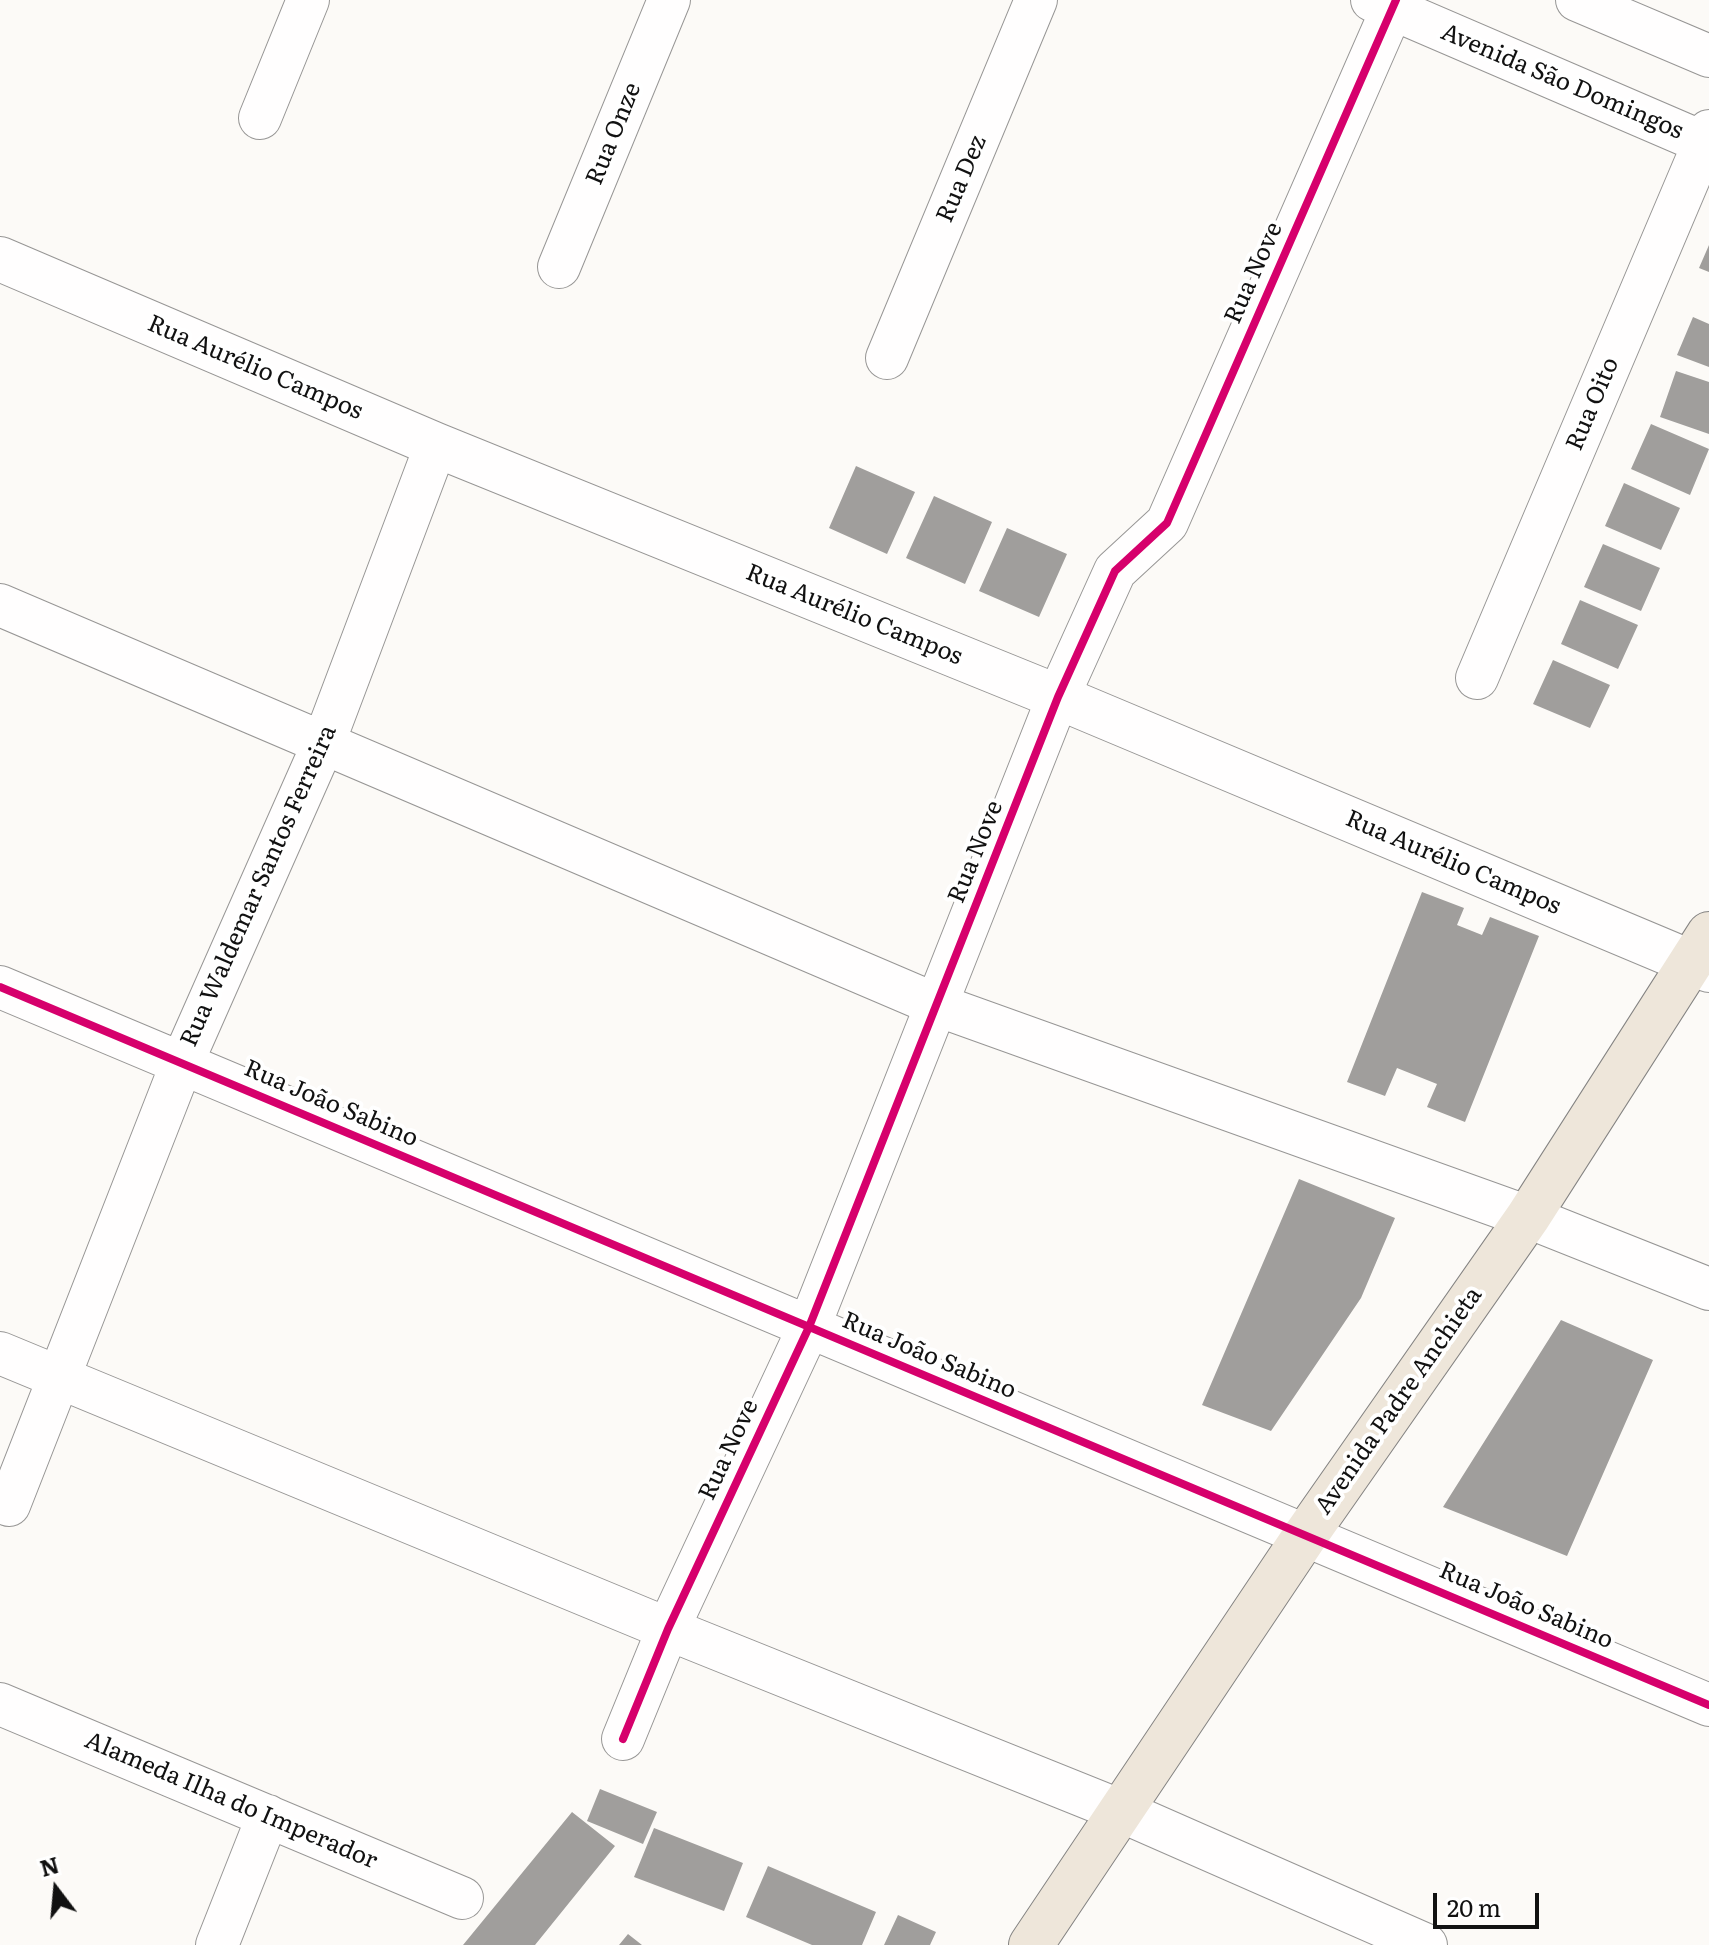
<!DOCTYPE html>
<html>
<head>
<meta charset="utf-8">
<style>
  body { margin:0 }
  #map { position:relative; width:1709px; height:1945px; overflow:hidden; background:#fcfaf7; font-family:Literata,serif }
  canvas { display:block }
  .north { position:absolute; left:16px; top:1849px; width:80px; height:80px; -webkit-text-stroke:6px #fff; paint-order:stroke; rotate:344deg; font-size:22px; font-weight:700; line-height:32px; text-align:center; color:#111 }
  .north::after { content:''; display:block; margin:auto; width:28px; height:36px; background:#111; clip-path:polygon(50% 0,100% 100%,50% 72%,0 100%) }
  .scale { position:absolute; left:1433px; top:1893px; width:106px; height:36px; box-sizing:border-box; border:4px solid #111; border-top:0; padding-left:10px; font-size:24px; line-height:28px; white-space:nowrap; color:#111; -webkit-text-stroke:6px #fff; paint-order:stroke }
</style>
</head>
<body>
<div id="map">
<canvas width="1709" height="1945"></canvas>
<div class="north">N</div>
<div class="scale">20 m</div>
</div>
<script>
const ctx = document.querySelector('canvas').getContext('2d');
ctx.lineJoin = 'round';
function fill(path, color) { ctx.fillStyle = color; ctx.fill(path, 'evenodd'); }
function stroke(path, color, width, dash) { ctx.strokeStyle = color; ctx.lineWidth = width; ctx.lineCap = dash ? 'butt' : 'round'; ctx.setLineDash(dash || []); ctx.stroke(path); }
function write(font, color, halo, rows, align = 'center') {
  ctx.font = font + ' Literata,serif'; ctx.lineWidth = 8; ctx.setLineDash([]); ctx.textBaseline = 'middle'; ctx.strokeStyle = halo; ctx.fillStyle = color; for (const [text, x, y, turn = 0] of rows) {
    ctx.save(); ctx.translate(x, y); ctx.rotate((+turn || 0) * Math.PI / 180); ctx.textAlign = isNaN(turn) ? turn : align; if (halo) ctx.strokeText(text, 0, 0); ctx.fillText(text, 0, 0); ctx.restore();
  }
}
const building = new Path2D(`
  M 1709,245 L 1709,272 L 1699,268 Z
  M 1693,317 L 1709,324 L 1709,367 L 1677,355 Z
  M 1676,371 L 1709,382 L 1709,434 L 1660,417 Z
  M 1651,424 L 1709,449 L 1690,495 L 1631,469 Z
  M 856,466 L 915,492 L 887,554 L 829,528 Z
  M 1624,483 L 1680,508 L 1661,550 L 1605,526 Z
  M 934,496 L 992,522 L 965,584 L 906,558 Z
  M 1007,528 L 1067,554 L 1039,617 L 979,591 Z
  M 1603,544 L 1660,568 L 1641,611 L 1584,587 Z
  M 1580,600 L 1638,625 L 1618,669 L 1561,644 Z
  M 1553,660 L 1610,685 L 1590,728 L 1533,704 Z
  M 1422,892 L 1464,908 L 1457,925 L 1482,935 L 1490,917 L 1539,936 L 1465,1122 L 1427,1107 L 1437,1084 L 1397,1068 L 1385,1096 L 1347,1082 Z
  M 1299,1179 L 1395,1218 L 1361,1298 L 1271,1431 L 1202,1405 Z
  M 1561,1320 L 1653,1360 L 1567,1556 L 1443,1507 Z
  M 600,1789 L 657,1812 L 643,1844 L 587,1821 Z
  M 572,1812 L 615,1846 L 535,1945 L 463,1945 Z
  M 654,1828 L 743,1863 L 724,1911 L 634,1877 Z
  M 768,1866 L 876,1912 L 862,1945 L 812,1945 L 746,1917 Z
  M 898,1915 L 936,1932 L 930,1945 L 884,1945 Z
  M 628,1934 L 642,1945 L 619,1945 Z`);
const minor = new Path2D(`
  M 1372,0 L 1709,145
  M 1577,0 L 1709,56
  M 260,118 L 308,0
  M 559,267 L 669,0
  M 887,358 L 1036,0
  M 0,605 L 937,1005 L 1528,1217 L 1709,1289
  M 1477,678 L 1709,131
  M 0,987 L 1709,1705
  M 0,1353 L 668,1629 L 1121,1811 L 1426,1945
  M 9,1505 L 182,1063 L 324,742 L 436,445
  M 0,1704 L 462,1898
  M 623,1739 L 668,1629 L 809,1327 L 1058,697 L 1115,571 L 1167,523 L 1396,0
  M 217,1945 L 268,1816`);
const tertiary = new Path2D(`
  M 0,259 L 436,445 L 1058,697 L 1709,970`);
const primary = new Path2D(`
  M 1031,1945 L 1305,1536 L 1528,1217 L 1709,934`);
const cycleway = new Path2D(`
  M 0,987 L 1709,1705
  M 623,1739 L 668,1629 L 809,1327 L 1058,697 L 1115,571 L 1167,523 L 1396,0`);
const streetNames = [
  ["Avenida São Domingos",1562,82,23],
  ["Rua Onze",614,134,-68],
  ["Rua Dez",962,179,-67],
  ["Rua Nove",1254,273,-66],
  ["Rua Aurélio Campos",255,368,23],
  ["Rua Oito",1593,404,-67],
  ["Rua Aurélio Campos",854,615,22],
  ["Rua Nove",976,852,-68],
  ["Rua Aurélio Campos",1453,863,23],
  ["Rua Waldemar Santos Ferreira",259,886,-66],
  ["Rua João Sabino",331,1104,23],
  ["Rua João Sabino",929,1356,23],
  ["Avenida Padre Anchieta",1399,1401,-55],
  ["Rua Nove",729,1450,-65],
  ["Rua João Sabino",1526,1606,23],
  ["Alameda Ilha do Imperador",231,1801,23]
];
fill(building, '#a09e9c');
stroke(minor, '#979695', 44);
stroke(tertiary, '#979695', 46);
stroke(primary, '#848382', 46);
stroke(minor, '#fffefe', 42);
stroke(tertiary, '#fffefe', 44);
stroke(primary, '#eee6da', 44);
stroke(cycleway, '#d6006c', 8);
write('24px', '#111', '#fff', streetNames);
</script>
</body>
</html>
